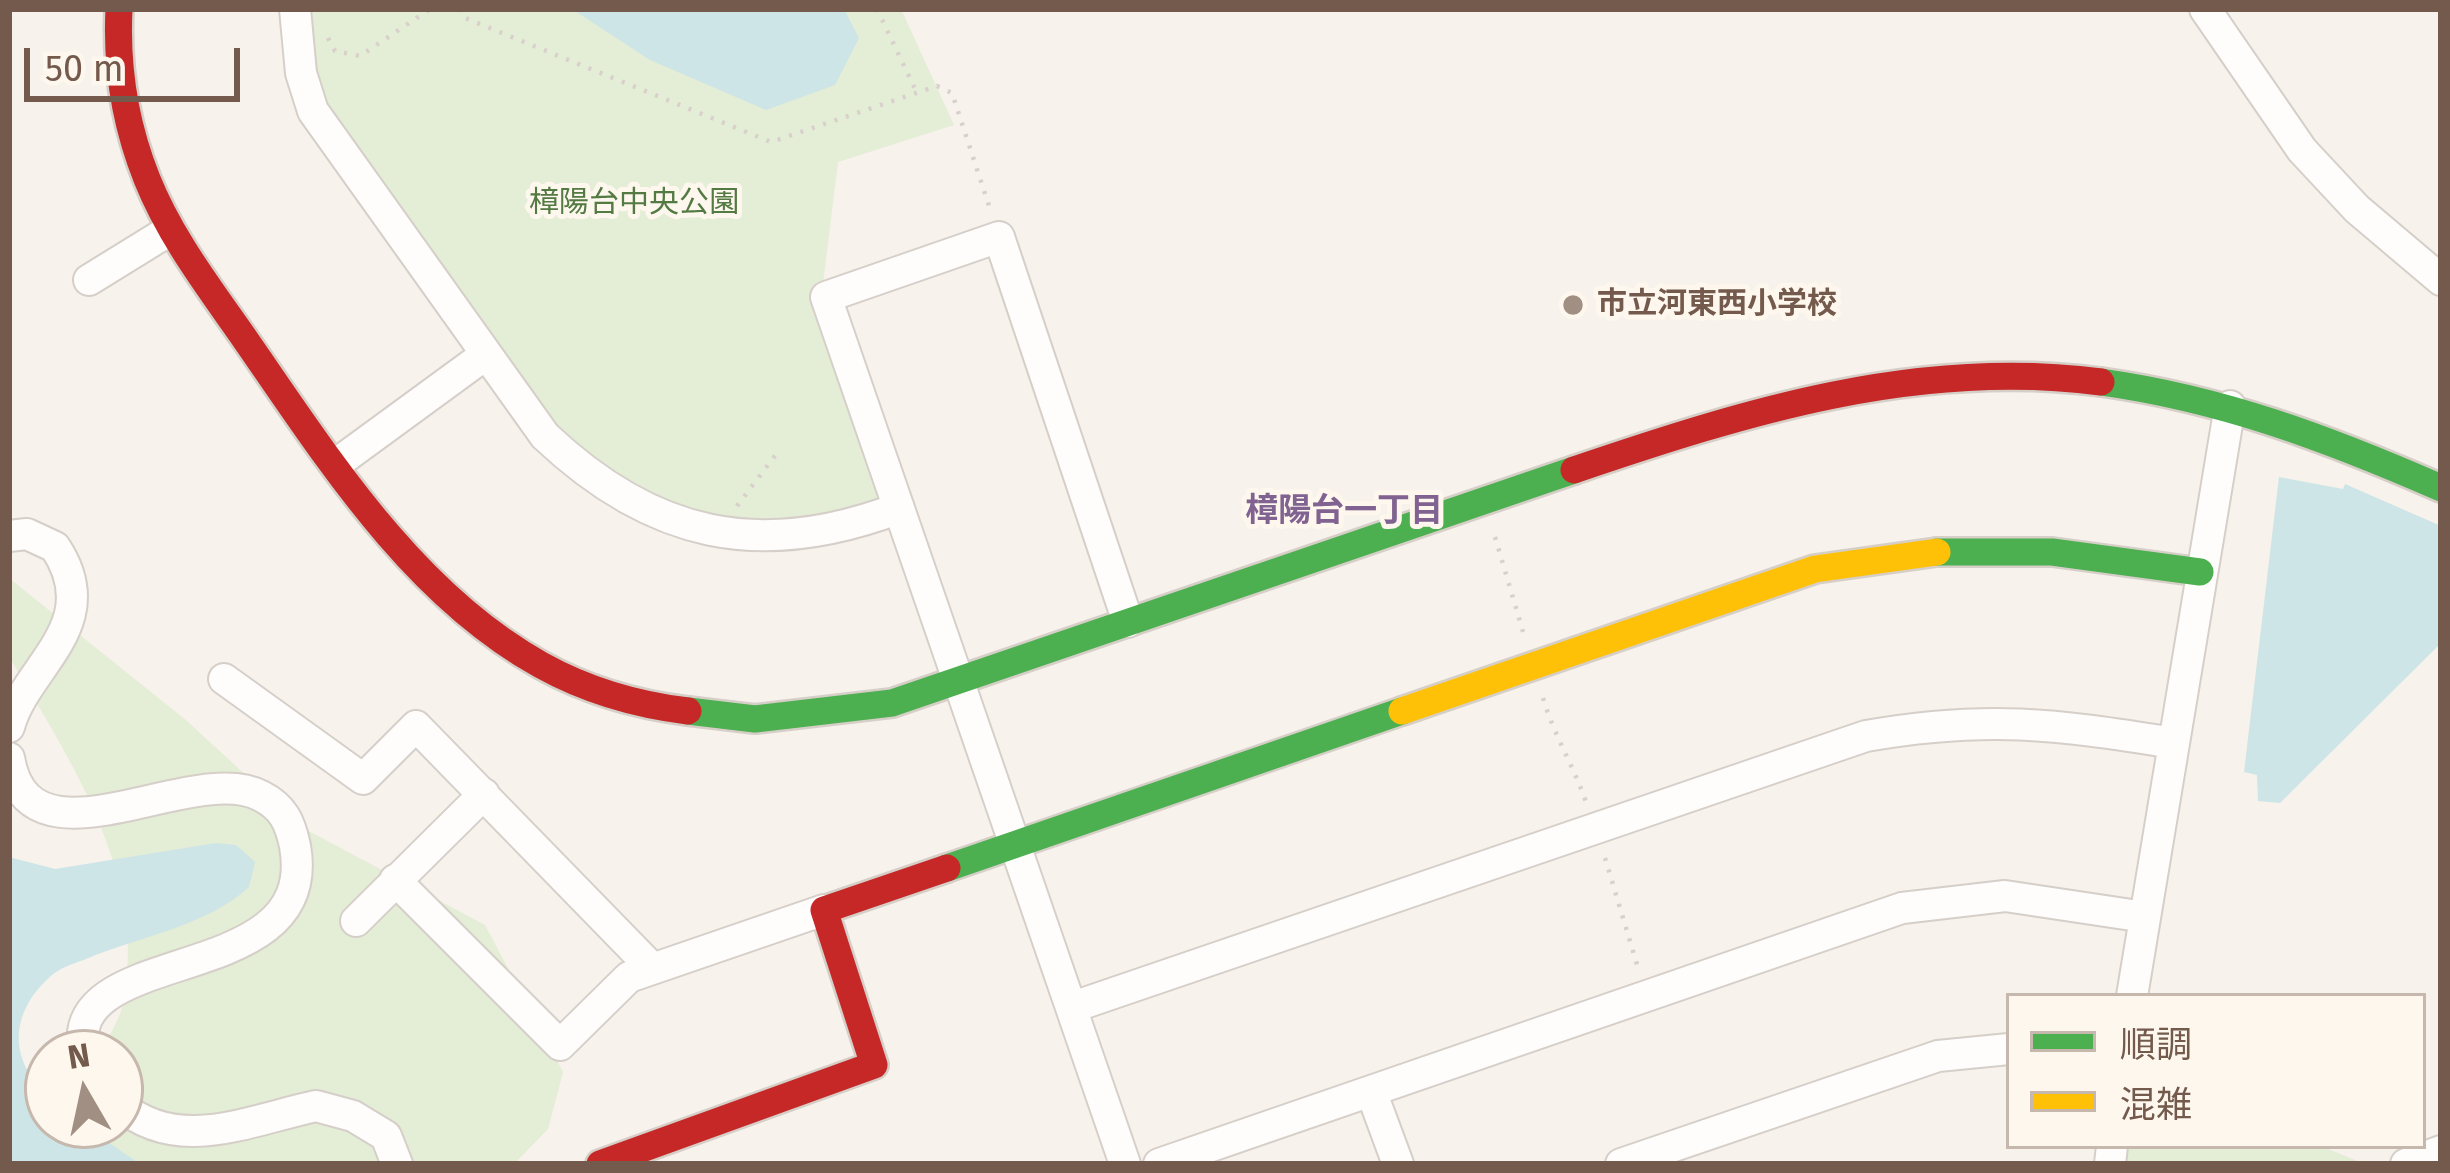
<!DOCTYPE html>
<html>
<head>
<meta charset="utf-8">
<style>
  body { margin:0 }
  #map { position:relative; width:2450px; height:1173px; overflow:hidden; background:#f7f2eb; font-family:"Fira Sans","Noto Sans JP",sans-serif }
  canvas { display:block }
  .frame { position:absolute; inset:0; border:12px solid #745a4c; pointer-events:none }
  .legend { position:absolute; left:2006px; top:993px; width:420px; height:156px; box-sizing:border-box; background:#fef7ed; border:3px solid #c7b8ad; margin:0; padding:15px 21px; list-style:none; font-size:36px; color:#745a4c }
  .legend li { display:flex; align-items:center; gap:24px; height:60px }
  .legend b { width:60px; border:3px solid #c7b8ad }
  .north { position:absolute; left:24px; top:1029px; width:120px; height:120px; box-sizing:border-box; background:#fef7ed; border:3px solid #c7b8ad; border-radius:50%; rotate:351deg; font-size:33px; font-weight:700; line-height:48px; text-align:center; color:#745a4c }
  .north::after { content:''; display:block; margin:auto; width:42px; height:54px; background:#a28f84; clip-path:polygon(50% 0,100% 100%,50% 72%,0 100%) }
  .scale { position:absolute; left:24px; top:48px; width:216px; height:54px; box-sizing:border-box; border:6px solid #745a4c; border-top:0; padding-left:15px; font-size:36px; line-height:42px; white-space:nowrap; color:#745a4c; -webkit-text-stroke:9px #fef7ed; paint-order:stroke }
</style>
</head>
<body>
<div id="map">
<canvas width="2450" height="1173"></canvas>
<div class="frame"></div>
<ul class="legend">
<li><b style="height:15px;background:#4caf50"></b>順調</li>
<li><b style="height:15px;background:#ffc107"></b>混雑</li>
</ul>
<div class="north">N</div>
<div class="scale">50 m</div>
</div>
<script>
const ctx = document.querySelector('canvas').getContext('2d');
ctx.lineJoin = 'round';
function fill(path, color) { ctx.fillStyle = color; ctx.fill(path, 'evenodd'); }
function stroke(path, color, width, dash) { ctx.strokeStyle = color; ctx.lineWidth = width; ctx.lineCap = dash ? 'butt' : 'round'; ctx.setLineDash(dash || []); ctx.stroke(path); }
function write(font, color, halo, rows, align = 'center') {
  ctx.font = font + ' "Fira Sans","Noto Sans JP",sans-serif'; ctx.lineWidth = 10; ctx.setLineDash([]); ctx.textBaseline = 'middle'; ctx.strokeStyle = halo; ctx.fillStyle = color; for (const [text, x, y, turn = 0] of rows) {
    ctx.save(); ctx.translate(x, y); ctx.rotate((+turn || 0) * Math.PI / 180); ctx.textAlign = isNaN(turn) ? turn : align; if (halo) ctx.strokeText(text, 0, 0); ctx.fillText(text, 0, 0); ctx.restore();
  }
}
const green = new Path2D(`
  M 307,9 L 901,9 L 954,125 L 838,162 L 819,316 L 880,493 L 873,504 L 786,524 L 686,513 L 618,483 L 549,423 L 327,109 L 313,71 Z
  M 9,578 L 187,721 L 303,828 L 485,925 L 563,1072 L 548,1129 L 514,1164 L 9,1164 L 9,1157 L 48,1125 L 120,1125 L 120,1053 L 100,1053 C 108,1037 120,1020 123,1003 C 149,879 71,761 11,660 C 1,643 9,599 9,578 Z
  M 2124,1146 L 2321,1146 L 2365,1164 L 2121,1164 Z`);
const water = new Path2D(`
  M 572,9 L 844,9 L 859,38 L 835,85 L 766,110 L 650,60 Z
  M 2279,477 L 2343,489 L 2345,484 L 2441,526 L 2441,643 L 2280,803 L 2258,801 L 2257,775 L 2244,772 Z
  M 216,843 L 236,845 L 255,862 L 249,887 C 205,927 140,936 86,959 C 76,963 61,967 52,975 C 10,1011 7,1059 48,1095 L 48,1125 L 83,1125 L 140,1164 L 9,1164 L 9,857 L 55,869 Z`);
const path = new Path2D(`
  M 459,9 L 465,18 L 771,142 L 937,86 L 952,93 L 990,209
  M 877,9 L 916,91
  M 328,38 L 335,51 L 360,56 L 430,9
  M 737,506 L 780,449
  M 1495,537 L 1524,635
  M 1543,698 C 1554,735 1573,765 1586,802
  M 1605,858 L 1638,968`);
const street = new Path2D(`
  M 295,9 L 301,73 L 313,111 L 545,436 C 652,537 760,561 899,508
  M 2205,9 L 2302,150 L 2357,209 L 2441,280
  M 89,280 L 170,230
  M 336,464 L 485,355
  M 9,536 L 27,534 L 55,547 C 107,625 25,666 9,727
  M 224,679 L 363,779 L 416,726 L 652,968
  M 9,758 C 29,877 192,759 261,796 C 283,807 290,822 295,846 C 321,992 61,940 84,1053
  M 395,880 L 560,1045 L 629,977 L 824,910
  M 356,921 L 484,794
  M 2132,996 L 2230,406
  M 1073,1007 L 1866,736 C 1987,715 2054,724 2173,743
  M 1371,1091 L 1398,1164
  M 120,1105 C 178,1155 250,1120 316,1106 L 353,1116 L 386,1136 L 397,1164
  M 1125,1164 L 826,297 L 999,237 L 1128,622
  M 1159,1164 L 1902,908 L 2005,896 L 2145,917
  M 1621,1164 L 1938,1056 L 2009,1049
  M 2110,1164 L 2112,1146
  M 2406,1164 L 2441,1151`);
const fast = new Path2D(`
  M 2101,382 C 2223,399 2329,439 2441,488
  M 1937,552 L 2052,552 L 2200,572
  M 688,711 L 755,719 L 892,703 L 1574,470
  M 947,868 L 1402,711`);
const slow = new Path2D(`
  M 1402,711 L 1815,569 L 1937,552`);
const jam = new Path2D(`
  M 119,9 C 116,68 125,124 147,179 C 171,239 211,290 247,342 C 328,459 413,594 541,665 C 586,690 638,705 688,711
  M 1574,470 C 1745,412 1917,358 2101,382
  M 600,1164 L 874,1065 L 824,910 L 947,868`);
const markers = [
  [1573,305,12,"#a28f84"]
];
const parkNames = [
  ["樟陽台中央公園",634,204]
];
const poiNames = [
  ["市立河東西小学校",1597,305]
];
const neighbourhoodNames = [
  ["樟陽台一丁目",1344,512]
];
fill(green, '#e4edd6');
fill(water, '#cde5e7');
stroke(street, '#d6cfc9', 34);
stroke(fast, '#d6cfc8', 32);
stroke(slow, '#d6cfc8', 32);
stroke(jam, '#d6cfc8', 32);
stroke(path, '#d8d0cb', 4.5, [3, 9]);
stroke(street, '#fefdfc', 30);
stroke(fast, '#4caf50', 27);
stroke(slow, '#ffc107', 27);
stroke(jam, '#c62828', 27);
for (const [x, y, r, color] of markers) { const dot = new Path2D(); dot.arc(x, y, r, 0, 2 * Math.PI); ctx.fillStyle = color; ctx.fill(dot); stroke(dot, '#fef7ed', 4.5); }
write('30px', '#547a43', '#fef7ed', parkNames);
write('bold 30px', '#745a4c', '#fef7ed', poiNames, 'left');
write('bold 33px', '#816391', '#fef7ed', neighbourhoodNames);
</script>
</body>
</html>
